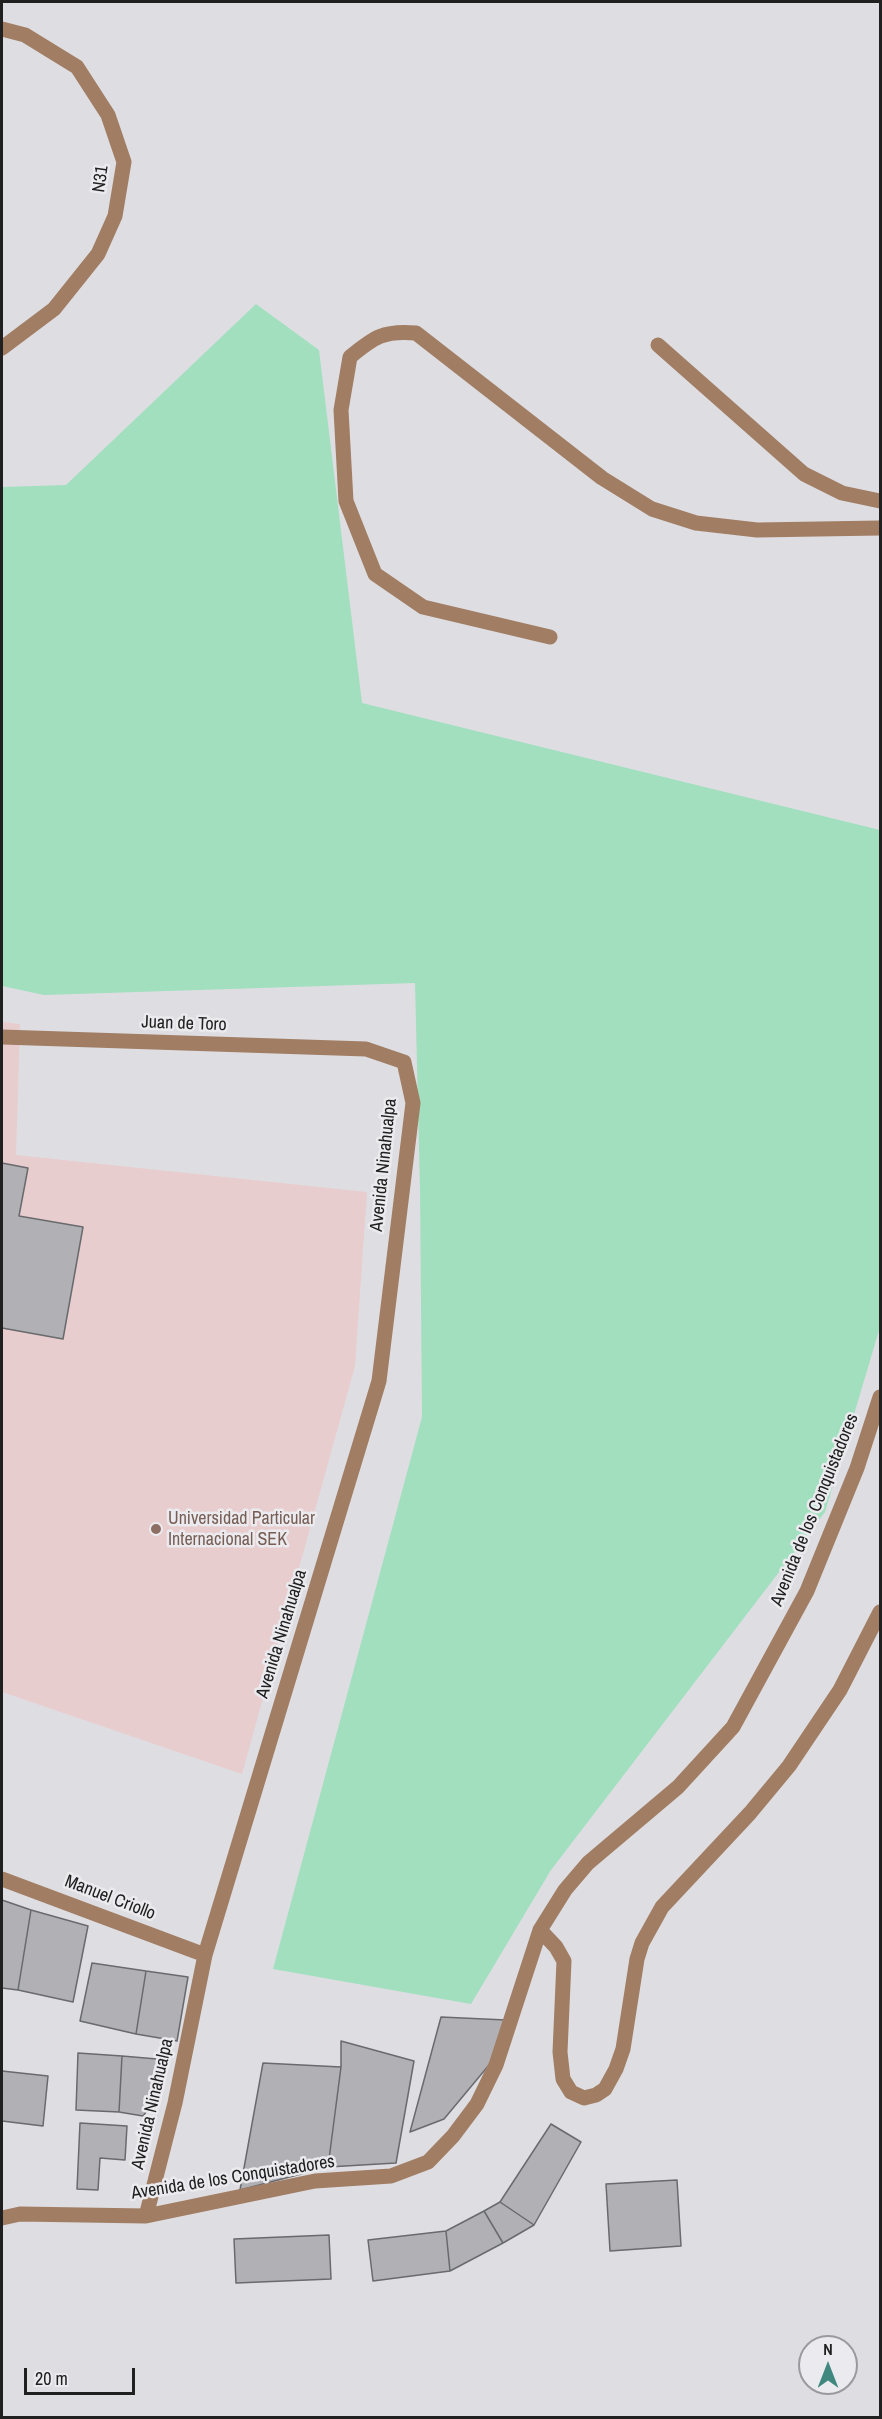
<!DOCTYPE html>
<html>
<head>
<meta charset="utf-8">
<style>
  body { margin:0 }
  #map { position:relative; width:882px; height:2419px; overflow:hidden; background:#dedee2; font-family:"Archivo Narrow",sans-serif }
  canvas { display:block }
  .frame { position:absolute; inset:0; border:3px solid #202021; pointer-events:none }
  .north { position:absolute; left:798px; top:2335px; width:60px; height:60px; box-sizing:border-box; background:#ebebef; border:2px solid #9a9a9d; border-radius:50%; rotate:0deg; font-size:16px; font-weight:700; line-height:24px; text-align:center; color:#202021 }
  .north::after { content:''; display:block; margin:auto; width:21px; height:27px; background:#408780; clip-path:polygon(50% 0,100% 100%,50% 72%,0 100%) }
  .scale { position:absolute; left:24px; top:2368px; width:111px; height:27px; box-sizing:border-box; border:3px solid #202021; border-top:0; padding-left:8px; font-size:18px; line-height:21px; white-space:nowrap; color:#202021; -webkit-text-stroke:4px #ebebef; paint-order:stroke }
</style>
</head>
<body>
<div id="map">
<canvas width="882" height="2419"></canvas>
<div class="frame"></div>
<div class="north">N</div>
<div class="scale">20 m</div>
</div>
<script>
const ctx = document.querySelector('canvas').getContext('2d');
ctx.lineJoin = 'round';
function fill(path, color) { ctx.fillStyle = color; ctx.fill(path, 'evenodd'); }
function stroke(path, color, width, dash) { ctx.strokeStyle = color; ctx.lineWidth = width; ctx.lineCap = dash ? 'butt' : 'round'; ctx.setLineDash(dash || []); ctx.stroke(path); }
function write(font, color, halo, rows, align = 'center') {
  ctx.font = font + ' "Archivo Narrow",sans-serif'; ctx.lineWidth = 5; ctx.setLineDash([]); ctx.textBaseline = 'middle'; ctx.strokeStyle = halo; ctx.fillStyle = color; for (const [text, x, y, turn = 0] of rows) {
    ctx.save(); ctx.translate(x, y); ctx.rotate((+turn || 0) * Math.PI / 180); ctx.textAlign = isNaN(turn) ? turn : align; if (halo) ctx.strokeText(text, 0, 0); ctx.fillText(text, 0, 0); ctx.restore();
  }
}
const education = new Path2D(`
  M 2,1022 L 20,1024 L 16,1155 L 367,1192 L 355,1366 L 242,1774 L 2,1692 Z`);
const green = new Path2D(`
  M 256,304 L 319,350 L 362,703 L 880,830 L 880,1327 L 825,1512 L 551,1870 L 471,2004 L 273,1969 L 422,1417 L 420,1188 L 415,983 L 44,995 L 2,986 L 2,487 L 66,485 Z`);
const building = new Path2D(`
  M 2,1163 L 28,1168 L 19,1216 L 83,1227 L 63,1339 L 2,1328 Z
  M 2,1900 L 31,1910 L 18,1990 L 2,1988 Z
  M 31,1910 L 88,1926 L 73,2002 L 18,1990 Z
  M 92,1963 L 146,1971 L 136,2034 L 80,2021 Z
  M 146,1971 L 188,1977 L 177,2041 L 136,2034 Z
  M 441,2017 L 506,2020 L 494,2059 L 444,2119 L 410,2132 Z
  M 341,2041 L 414,2061 L 396,2163 L 328,2167 L 341,2067 Z
  M 78,2053 L 122,2056 L 119,2112 L 76,2110 Z
  M 122,2056 L 157,2059 L 153,2103 L 143,2116 L 119,2112 Z
  M 263,2063 L 341,2067 L 328,2167 L 240,2190 Z
  M 2,2071 L 48,2076 L 43,2126 L 2,2121 Z
  M 80,2123 L 127,2126 L 125,2160 L 100,2158 L 98,2190 L 77,2189 Z
  M 551,2124 L 581,2142 L 534,2225 L 500,2202 Z
  M 677,2180 L 681,2246 L 610,2251 L 606,2184 Z
  M 500,2202 L 534,2225 L 503,2243 L 484,2211 Z
  M 484,2211 L 503,2243 L 450,2271 L 446,2231 Z
  M 446,2231 L 450,2271 L 373,2281 L 368,2240 Z
  M 329,2235 L 331,2279 L 236,2283 L 234,2239 Z`);
const minor = new Path2D(`
  M 2,29 L 25,35 L 77,67 L 108,115 L 124,162 L 115,216 L 98,254 L 54,309 L 2,348
  M 658,345 L 804,474 L 842,493 L 880,501
  M 550,637 L 423,607 L 375,574 L 346,501 L 341,410 L 350,357 C 374,337 384,330 416,333 L 602,478 L 652,509 L 696,523 L 757,530 L 880,528
  M 2,1037 L 366,1049 L 404,1062 L 413,1103 L 379,1381 L 205,1955 L 175,2103 L 146,2216
  M 2,1879 L 205,1955
  M 540,1930 L 556,1947 L 564,1961 L 560,2052 L 563,2079 L 571,2092 L 584,2098 L 596,2095 L 605,2089 L 616,2069 L 623,2049 L 637,1959 L 642,1943 L 662,1907 L 750,1813 L 789,1766 L 840,1690 L 880,1612
  M 2,2218 L 20,2214 L 146,2216 L 315,2181 L 391,2176 L 428,2162 L 453,2136 L 477,2104 L 496,2065 L 540,1930 L 565,1890 L 588,1863 L 678,1787 L 733,1727 L 807,1591 L 857,1468 L 880,1397`);
const markers = [
  [156,1529,6,"#8d6e63"]
];
const streetNames = [
  ["N31",101,179,-82],
  ["Juan de Toro",184,1024,2],
  ["Avenida Ninahualpa",384,1165,-84],
  ["Avenida de los Conquistadores",815,1510,-68],
  ["Avenida Ninahualpa",282,1634,-73],
  ["Manuel Criollo",110,1898,21],
  ["Avenida Ninahualpa",153,2104,-77],
  ["Avenida de los Conquistadores",233,2178,-9]
];
const educationNames = [
  ["Universidad Particular",168,1519],
  ["Internacional SEK",168,1540]
];
fill(education, '#e8cdcf');
fill(green, '#a1dfbf');
fill(building, '#b1b1b5');
stroke(building, '#696a6d', 1.5);
stroke(minor, '#a17d64', 15);
for (const [x, y, r, color] of markers) { const dot = new Path2D(); dot.arc(x, y, r, 0, 2 * Math.PI); ctx.fillStyle = color; ctx.fill(dot); stroke(dot, '#ebebef', 2); }
write('18px', '#202021', '#ebebef', streetNames);
write('18px', '#785e54', '#ebebef', educationNames, 'left');
</script>
</body>
</html>
